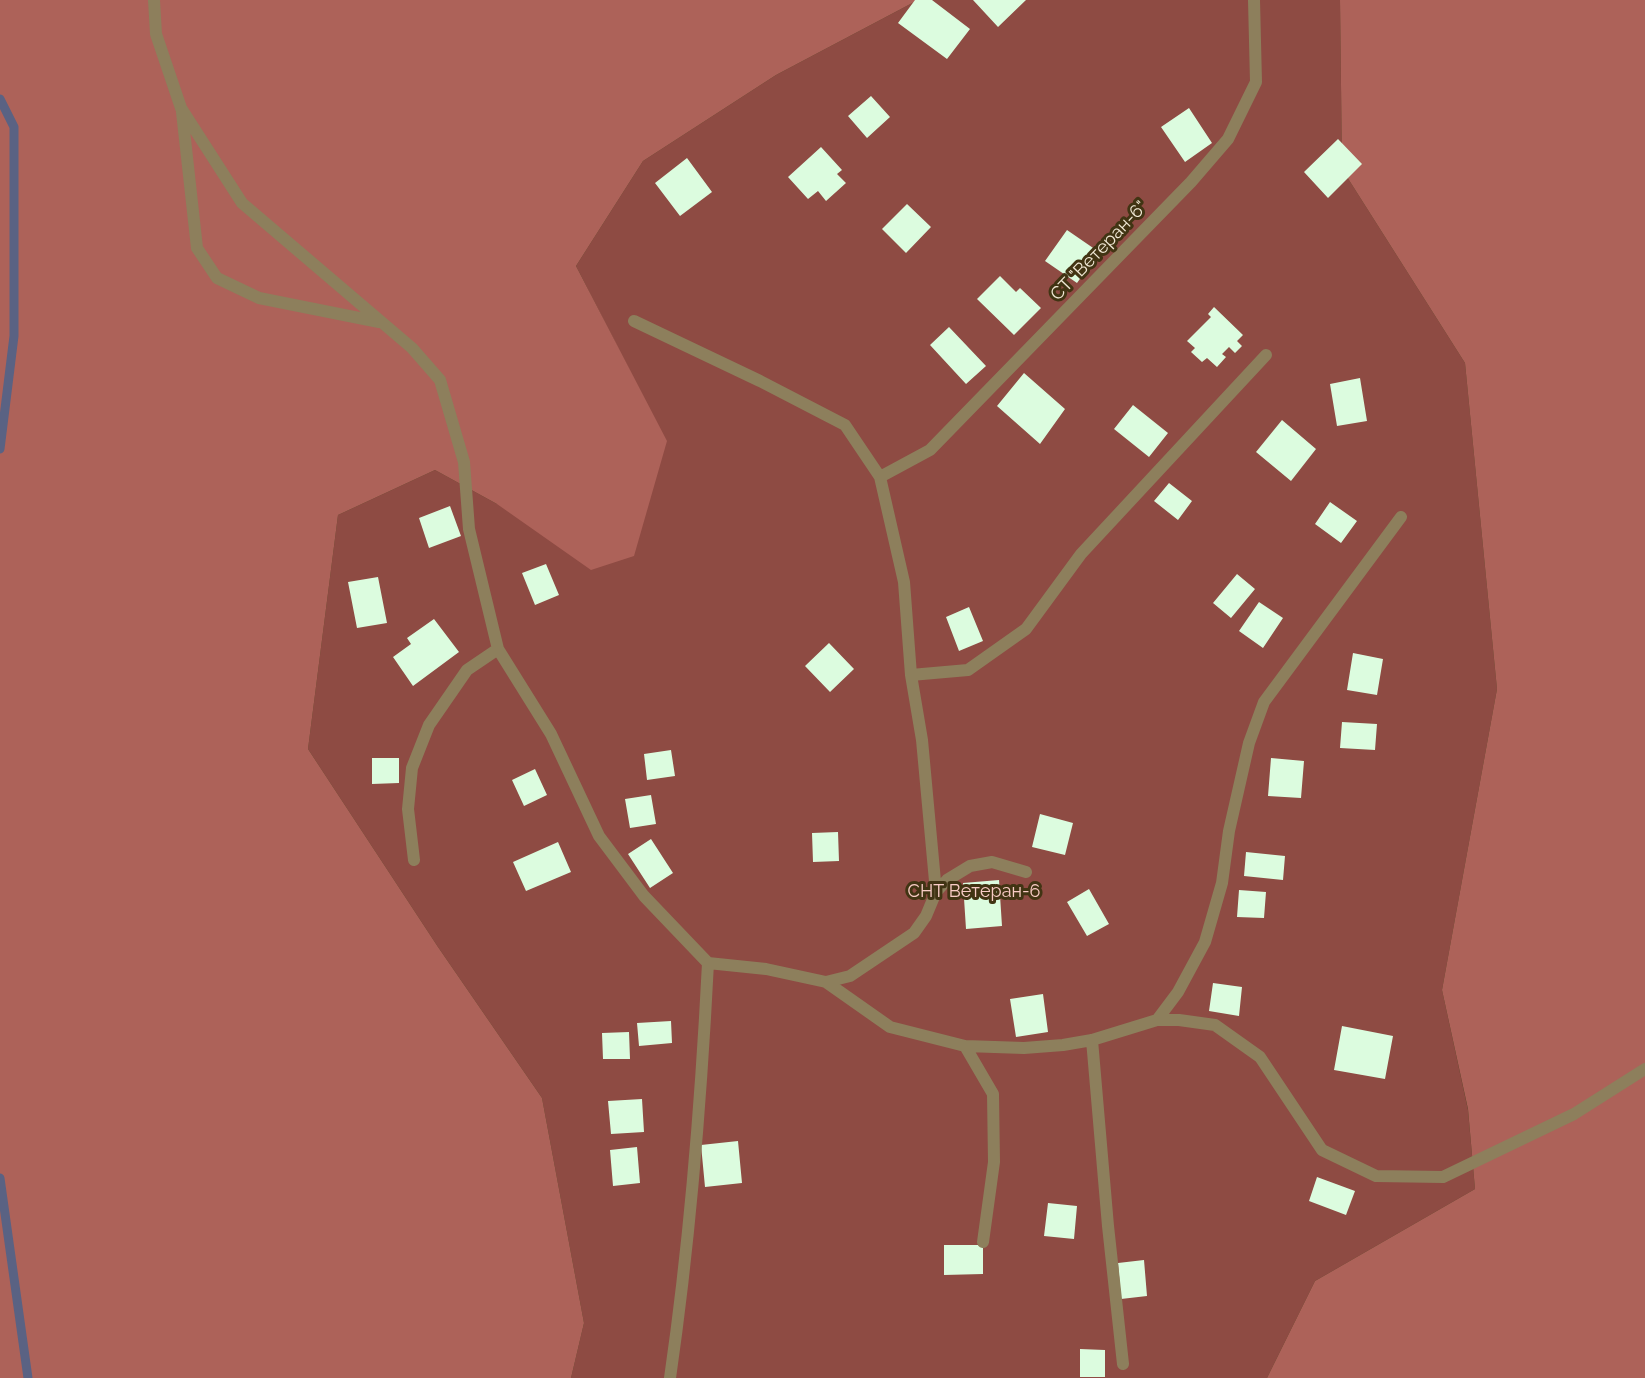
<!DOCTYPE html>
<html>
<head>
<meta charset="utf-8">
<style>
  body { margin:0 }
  canvas { display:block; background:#4b3e1e }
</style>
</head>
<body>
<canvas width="1645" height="1378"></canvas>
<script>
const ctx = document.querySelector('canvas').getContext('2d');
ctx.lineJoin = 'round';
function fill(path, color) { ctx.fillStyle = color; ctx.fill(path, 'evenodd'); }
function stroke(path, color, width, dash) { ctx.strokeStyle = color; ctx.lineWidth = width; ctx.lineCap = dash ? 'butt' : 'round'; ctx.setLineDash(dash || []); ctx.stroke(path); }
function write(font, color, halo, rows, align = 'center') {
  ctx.font = font + ' Raleway,sans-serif'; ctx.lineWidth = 6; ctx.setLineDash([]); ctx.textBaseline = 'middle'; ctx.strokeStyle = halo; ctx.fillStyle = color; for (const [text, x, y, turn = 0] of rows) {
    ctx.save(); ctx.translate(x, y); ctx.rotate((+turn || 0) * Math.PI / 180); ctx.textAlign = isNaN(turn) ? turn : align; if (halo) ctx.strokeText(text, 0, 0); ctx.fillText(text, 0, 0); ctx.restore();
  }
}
const green = new Path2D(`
  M 918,0 L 1340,0 L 1342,169 L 1465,363 L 1497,689 L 1442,990 L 1468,1110 L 1475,1189 L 1315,1281 L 1267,1378 L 571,1378 L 584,1323 L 542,1098 L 438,947 L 308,749 L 338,515 L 435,470 L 497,504 L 666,441 L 576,266 L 643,161 L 776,75 Z`);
const forest = new Path2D(`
  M 0,0 L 918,0 L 776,75 L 643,161 L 576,266 L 667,441 L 634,556 L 591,570 L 497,504 L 435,470 L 338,515 L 308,749 L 438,947 L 542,1098 L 584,1323 L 571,1378 L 0,1378 Z
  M 1340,0 L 1645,0 L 1645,1378 L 1267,1378 L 1315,1281 L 1475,1189 L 1468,1109 L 1442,990 L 1497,689 L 1465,363 L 1342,169 Z`);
const stream = new Path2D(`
  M 0,99 L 14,127 L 14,336 L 0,449
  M 0,1178 L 28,1378`);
const building = new Path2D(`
  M 915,0 L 932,0 L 970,29 L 947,59 L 898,23 Z
  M 973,0 L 1026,0 L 998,27 Z
  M 871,96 L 890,117 L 867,138 L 848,116 Z
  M 1189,108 L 1212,143 L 1185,162 L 1161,127 Z
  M 1338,139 L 1362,164 L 1328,198 L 1304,172 Z
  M 821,147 L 842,170 L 837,174 L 846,183 L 826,201 L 818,191 L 808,199 L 788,177 Z
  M 687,158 L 712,192 L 680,216 L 655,183 Z
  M 907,204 L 931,227 L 906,253 L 882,229 Z
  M 1067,230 L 1099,252 L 1077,283 L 1045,261 Z
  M 1000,276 L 1016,292 L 1020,288 L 1041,308 L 1014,335 L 977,299 Z
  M 1214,307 L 1243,335 L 1237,341 L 1242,346 L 1235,353 L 1229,347 L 1222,354 L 1226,357 L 1217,367 L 1207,358 L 1202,362 L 1191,352 L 1195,348 L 1187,341 L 1211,317 L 1208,314 Z
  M 949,327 L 986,366 L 966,384 L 930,345 Z
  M 1024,373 L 1065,409 L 1040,444 L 997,406 Z
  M 1360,378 L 1367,421 L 1337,426 L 1330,384 Z
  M 1133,405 L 1168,433 L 1149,457 L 1114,429 Z
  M 1282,420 L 1316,449 L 1291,481 L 1256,452 Z
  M 1169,483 L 1192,501 L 1178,520 L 1154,501 Z
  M 1330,502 L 1357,521 L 1341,543 L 1315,524 Z
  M 450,506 L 461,536 L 429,548 L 419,518 Z
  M 546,564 L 559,595 L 535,605 L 522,573 Z
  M 1237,574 L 1255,589 L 1231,618 L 1213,603 Z
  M 378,577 L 387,623 L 357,628 L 348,582 Z
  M 1259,602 L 1283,618 L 1263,648 L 1239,631 Z
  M 969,607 L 983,641 L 959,651 L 946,617 Z
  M 434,619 L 459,652 L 413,686 L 393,657 L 411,644 L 407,638 Z
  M 829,643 L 854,669 L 830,692 L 805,666 Z
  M 1353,653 L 1383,659 L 1377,695 L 1347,690 Z
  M 1342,722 L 1377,724 L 1375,750 L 1340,748 Z
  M 671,750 L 675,776 L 647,780 L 644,754 Z
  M 372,758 L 399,758 L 399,783 L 372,784 Z
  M 1271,758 L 1304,761 L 1301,798 L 1268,796 Z
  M 535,769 L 547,795 L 524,806 L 512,780 Z
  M 651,795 L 656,824 L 630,828 L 625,799 Z
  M 1040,814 L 1073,823 L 1065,855 L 1032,847 Z
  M 838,832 L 839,861 L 813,862 L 812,833 Z
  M 651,839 L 673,873 L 650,888 L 628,854 Z
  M 558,842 L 571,872 L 526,891 L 513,862 Z
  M 1246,852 L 1285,856 L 1283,880 L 1244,876 Z
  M 999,880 L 1002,926 L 966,929 L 963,883 Z
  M 1089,889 L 1109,924 L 1087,936 L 1067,902 Z
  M 1239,890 L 1266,892 L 1264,918 L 1237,917 Z
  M 1213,983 L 1242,987 L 1239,1016 L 1209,1011 Z
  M 1043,994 L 1048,1032 L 1016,1037 L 1010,999 Z
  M 671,1021 L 672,1043 L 639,1046 L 637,1023 Z
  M 1342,1026 L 1393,1036 L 1385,1079 L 1334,1070 Z
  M 629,1032 L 630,1059 L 603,1059 L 602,1033 Z
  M 642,1099 L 644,1132 L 611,1134 L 608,1101 Z
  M 738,1141 L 742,1183 L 705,1187 L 701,1145 Z
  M 637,1147 L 640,1183 L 613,1186 L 610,1150 Z
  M 1317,1177 L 1355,1191 L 1346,1215 L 1309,1201 Z
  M 1048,1203 L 1077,1206 L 1074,1239 L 1044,1236 Z
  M 944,1245 L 983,1245 L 983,1274 L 944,1275 Z
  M 1144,1260 L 1147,1296 L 1121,1299 L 1118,1263 Z
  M 1080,1349 L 1105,1350 L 1105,1377 L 1080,1377 Z`);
const lane = new Path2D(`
  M 154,0 L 156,34 L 181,108 L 242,203 L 412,348 L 440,380 L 464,462 L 469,529 L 498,649 L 551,734 L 599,836 L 644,896 L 708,963 C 701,1102 690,1240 670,1378
  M 182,112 L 197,248 L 217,278 L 259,298 L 379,322
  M 634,321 L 760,381 L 845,425 L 880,477 L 904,582 L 911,675 L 922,740 L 936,892
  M 880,477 L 930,450 L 1191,182 L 1228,139 L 1256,82 L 1254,0
  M 911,675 L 968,670 L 1026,629 L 1081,554 L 1266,355
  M 414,860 L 408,809 L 412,768 L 429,725 L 467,670 L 498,649
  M 708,963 L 766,969 L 826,982 L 890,1027 L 965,1046 L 1024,1048 L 1063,1045 L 1092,1040 L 1157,1020 L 1179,1020 L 1215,1025 L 1260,1057 L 1322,1150 L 1376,1176 L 1443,1177 L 1574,1114 L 1645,1069
  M 826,982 L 850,976 L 914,933 L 926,916 L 936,892 L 947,880 L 970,866 L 992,862 L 1026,872
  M 1157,1020 L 1178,992 L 1205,942 L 1222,883 L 1229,831 L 1249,743 L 1264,702 L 1401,517
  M 1092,1040 L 1108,1226 L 1123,1364
  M 965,1046 L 993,1094 L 994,1162 L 983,1242`);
const streetNames = [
  ["СТ \"Ветеран-6\"",1099,251,-46]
];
const parkNames = [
  ["СНТ Ветеран-6",974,892]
];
fill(green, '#8e4b43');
fill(forest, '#ad6259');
stroke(stream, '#5a6283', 9);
fill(building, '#dcfcdf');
stroke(lane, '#8d7f5c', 12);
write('18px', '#f1e9d6', '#413413', streetNames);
write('18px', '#f9ccc6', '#413413', parkNames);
</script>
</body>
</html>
